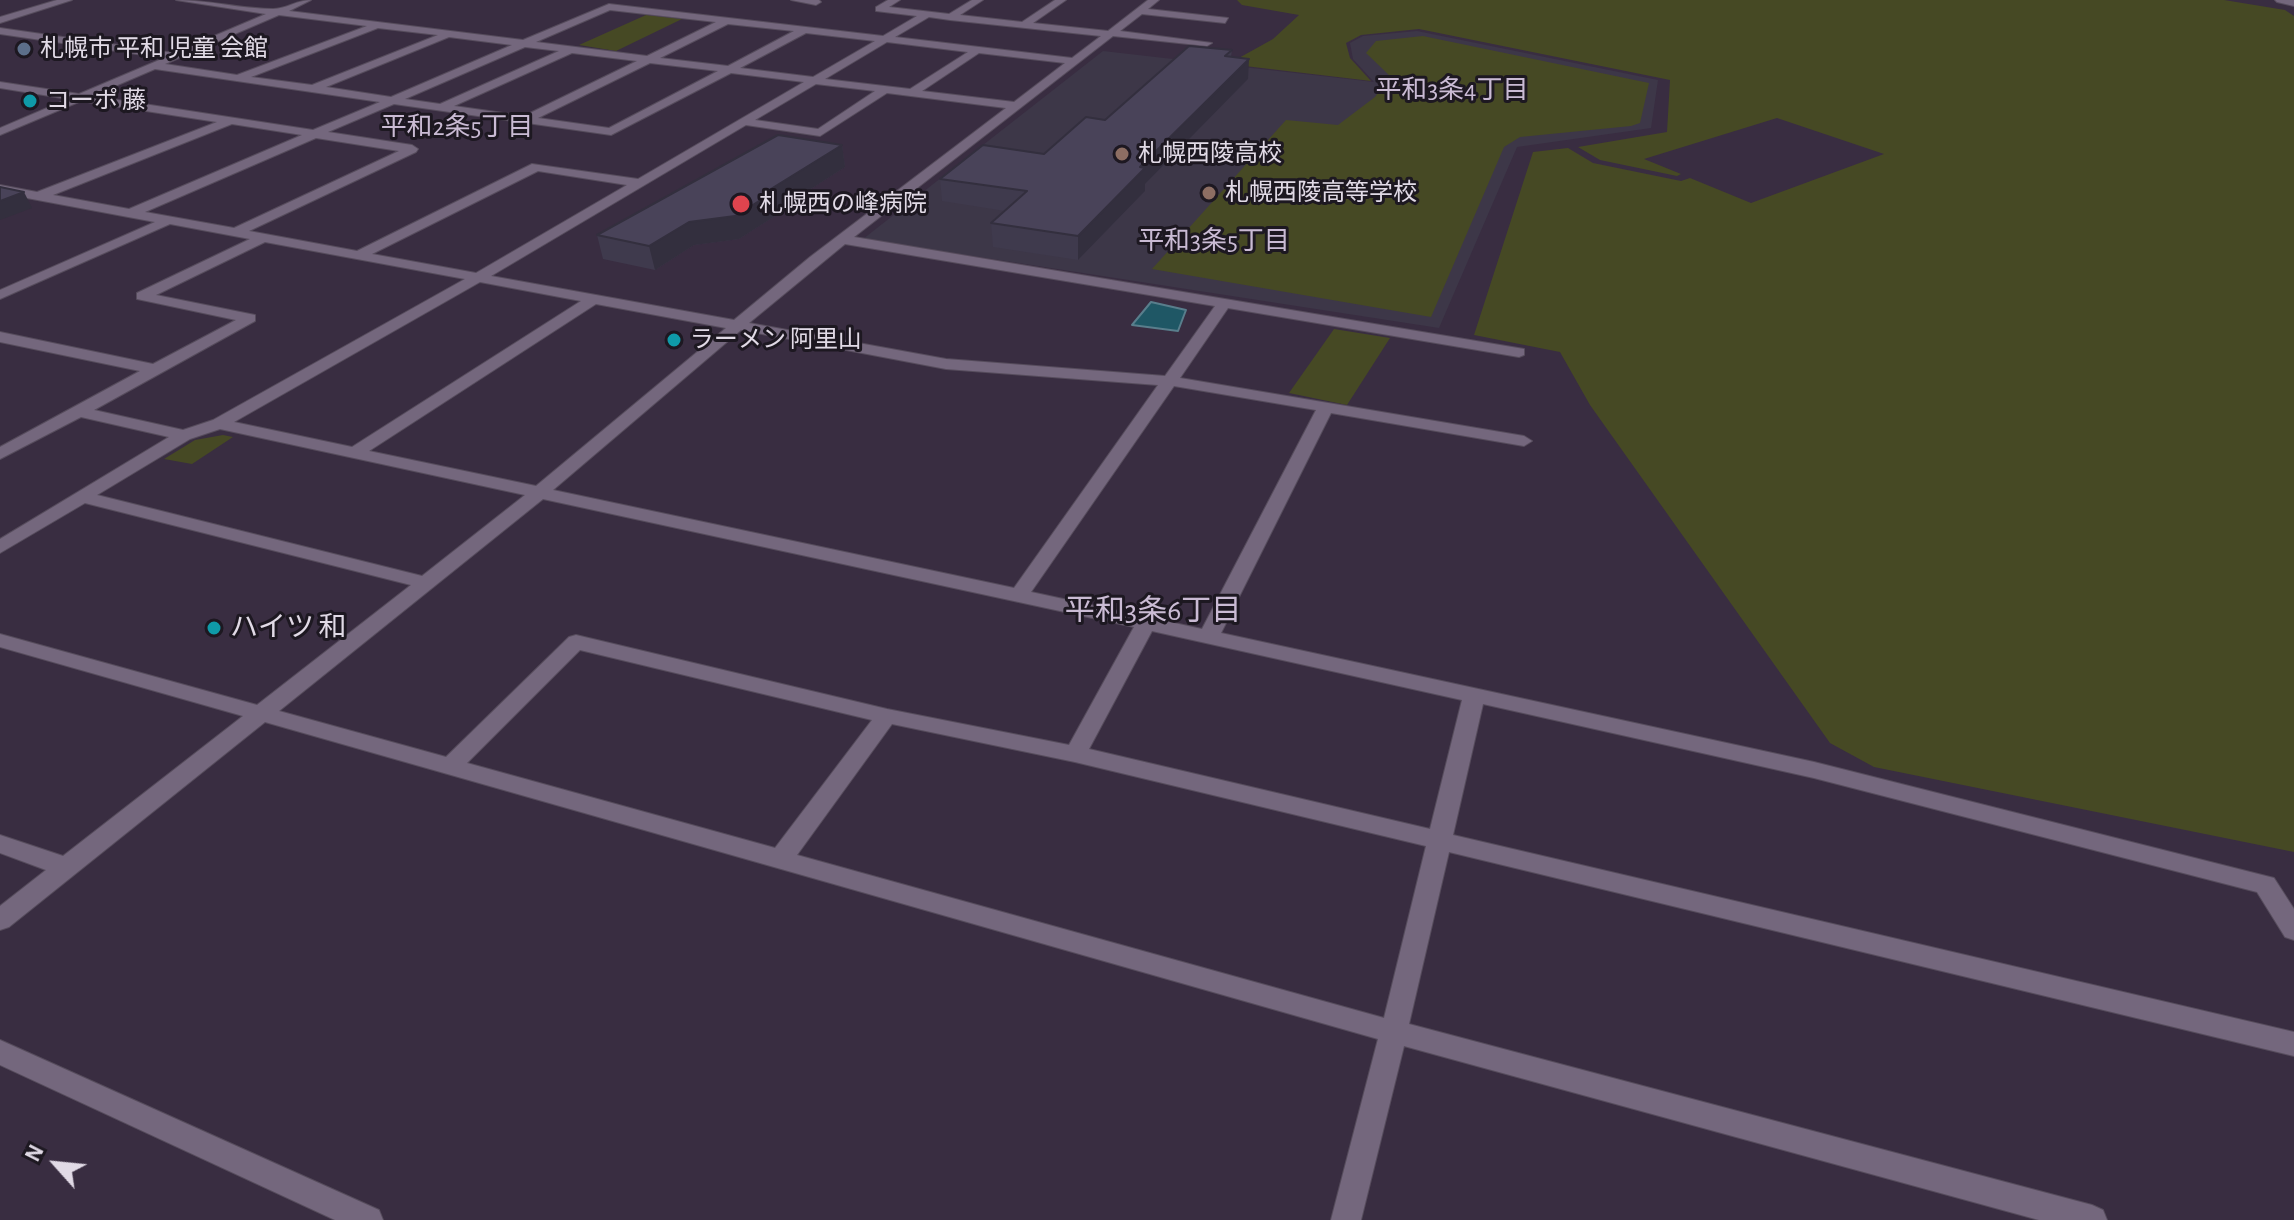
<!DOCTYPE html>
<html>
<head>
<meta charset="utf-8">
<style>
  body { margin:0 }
  #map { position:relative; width:2294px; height:1220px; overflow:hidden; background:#392d41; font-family:"Alegreya Sans",sans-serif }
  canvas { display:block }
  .north { position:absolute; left:16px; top:1124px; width:80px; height:80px; -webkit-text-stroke:6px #1d1821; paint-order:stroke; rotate:297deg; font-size:22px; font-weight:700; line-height:32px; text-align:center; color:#e1dae6 }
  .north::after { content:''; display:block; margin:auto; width:28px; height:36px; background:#e1dae6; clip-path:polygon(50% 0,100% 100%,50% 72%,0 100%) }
</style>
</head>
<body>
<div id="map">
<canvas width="2294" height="1220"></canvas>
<div class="north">N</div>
</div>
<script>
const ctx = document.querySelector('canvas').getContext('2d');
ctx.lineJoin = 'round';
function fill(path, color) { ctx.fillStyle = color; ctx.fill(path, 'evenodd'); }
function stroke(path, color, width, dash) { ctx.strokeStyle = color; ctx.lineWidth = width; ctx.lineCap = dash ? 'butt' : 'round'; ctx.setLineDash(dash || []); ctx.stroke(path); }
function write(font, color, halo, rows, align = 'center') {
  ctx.font = font + ' "Alegreya Sans","Noto Sans JP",sans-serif'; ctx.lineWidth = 6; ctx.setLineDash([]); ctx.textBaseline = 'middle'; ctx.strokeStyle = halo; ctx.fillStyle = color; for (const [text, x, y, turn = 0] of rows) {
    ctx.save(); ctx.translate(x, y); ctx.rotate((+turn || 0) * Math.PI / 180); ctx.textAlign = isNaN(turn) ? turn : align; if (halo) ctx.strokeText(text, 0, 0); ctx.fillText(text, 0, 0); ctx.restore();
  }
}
const education = new Path2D(`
  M 1417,31 L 1658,80 L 1651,128 L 1517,147 L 1439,328 L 863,239 L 1103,51 L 1374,82 L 1353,59 L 1350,43 L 1363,36 Z`);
const green = new Path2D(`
  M 1237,0 L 2224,0 L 2285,10 L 2294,16 L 2294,852 L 1874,767 L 1830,743 L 1590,405 L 1560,352 L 1474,335 L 1533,152 L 1568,148 L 1593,163 L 1681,181 L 1690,178 L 1751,203 L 1884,154 L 1777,118 L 1644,159 L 1681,174 L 1677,176 L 1600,160 L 1578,147 L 1667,132 L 1670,80 L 1419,29 L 1361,35 L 1346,43 L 1350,58 L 1371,81 L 1228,64 L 1273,39 L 1299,15 L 1242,5 Z
  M 646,15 L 682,19 L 616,51 L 579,45 Z
  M 1423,36 L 1649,83 L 1640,123 L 1631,126 L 1520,137 L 1504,147 L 1431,317 L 1152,269 L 1286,120 L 1338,125 L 1375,97 L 1390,76 L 1366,53 L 1376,41 Z
  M 1334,329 L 1390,338 L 1347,405 L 1289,393 Z
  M 223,435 L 233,437 L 192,464 L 164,459 L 195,440 Z`);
const water = new Path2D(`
  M 1151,302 L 1186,310 L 1178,331 L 1132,325 Z`);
const minor = new Path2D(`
  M 57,0 L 72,0 L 0,23 L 0,17 Z
  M 176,0 C 209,0 241,9 273,9 C 286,9 297,0 311,0 L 289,11 L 523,40 L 609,4 L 883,36 L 917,16 L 876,11 L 876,7 L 888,0 L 900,0 L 889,7 L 949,14 L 972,0 L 983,0 L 960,15 L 1022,22 L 1055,0 L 1066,0 L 1033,23 L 1108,31 L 1148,0 L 1159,0 L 1148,9 L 1228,18 L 1225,23 L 1142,14 L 1120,31 L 1212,43 L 1207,46 L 1113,36 L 854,237 L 1524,349 L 1524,355 L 1519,357 L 1228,308 L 1180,378 L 1524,436 L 1532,441 L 1524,446 L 1331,413 L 1221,633 L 1814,762 L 2274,878 L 2294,909 L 2294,940 L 2285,937 L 2257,892 L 1814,778 L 1483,704 L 1453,835 L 2294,1032 L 2294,1056 L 1449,852 L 1409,1024 L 2092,1205 L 2103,1210 L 2107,1220 L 2039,1220 L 1404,1046 L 1361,1220 L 1331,1220 L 1378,1039 L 265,722 L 9,927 L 0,930 L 0,906 L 46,870 L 0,853 L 0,835 L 63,856 L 243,716 L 0,647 L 0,634 L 257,705 L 411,585 L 85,503 L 0,553 L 0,539 L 169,437 L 81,417 L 0,459 L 0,447 L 140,371 L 0,342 L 0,332 L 153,364 L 236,320 L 137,299 L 137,293 L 250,239 L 170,224 L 0,299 L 0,290 L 155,222 L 0,193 L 0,185 L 37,192 L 217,122 L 81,101 L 0,135 L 0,128 L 68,99 L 0,88 L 0,82 L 79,94 L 164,58 L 0,34 L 0,28 L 174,53 L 266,14 ZM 610,10 L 716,22 L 647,56 L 536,42 ZM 279,15 L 367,26 L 237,75 L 165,64 ZM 929,17 L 950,20 L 1101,36 L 1072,58 L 895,37 ZM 728,24 L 794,31 L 728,66 L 660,58 ZM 378,28 L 438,35 L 312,85 L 251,77 ZM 806,33 L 875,41 L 813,77 L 740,68 ZM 449,37 L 512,45 L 391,97 L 326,87 ZM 887,42 L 968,52 L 910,89 L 825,79 ZM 525,47 L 559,51 L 440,104 L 405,99 ZM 572,53 L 637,61 L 524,116 L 454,106 ZM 979,53 L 1065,63 L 1014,102 L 922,91 ZM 650,63 L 718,71 L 609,128 L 538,118 ZM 155,69 L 380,102 L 313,130 L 92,96 ZM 731,73 L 804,82 L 638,179 L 532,164 L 357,251 L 249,231 L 416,152 L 418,149 L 412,145 L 328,132 L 394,104 L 611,135 ZM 816,84 L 875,91 L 818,129 L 755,120 ZM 887,93 L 1006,108 L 810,257 L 734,320 L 491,276 L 746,125 L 820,136 ZM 232,124 L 302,135 L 129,209 L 53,195 ZM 316,138 L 399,151 L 234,228 L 145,212 ZM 538,171 L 627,185 L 476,273 L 372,254 ZM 265,242 L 465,279 L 213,420 L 183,430 L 94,410 L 255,321 L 255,315 L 156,295 ZM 845,244 L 1215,306 L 1165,376 L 946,359 L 749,323 ZM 480,282 L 581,301 L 352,447 L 234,422 ZM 596,304 L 726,328 L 536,486 L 369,451 ZM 741,330 L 946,369 L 1158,385 L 1014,588 L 553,490 ZM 1174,386 L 1316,410 L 1202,629 L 1031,592 ZM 220,429 L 525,495 L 422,576 L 97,495 L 190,439 ZM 543,499 L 1134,627 L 1069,745 L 887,709 L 576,635 L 569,637 L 446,757 L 279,711 ZM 1152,631 L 1462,700 L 1430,829 L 1089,749 ZM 580,650 L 872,720 L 775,848 L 467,763 ZM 892,724 L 1075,762 L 1426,846 L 1384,1018 L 797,855 Z
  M 791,0 L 819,0 L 821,2 L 816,5 Z
  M 2275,0 L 2294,0 L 2294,6 L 2277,2 Z
  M 0,1040 L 379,1210 L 383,1220 L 335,1220 L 0,1065 Z`);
const wall = new Path2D(`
  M 1232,50 L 1231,57 L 1248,79 L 1145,184 L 1145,191 L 1078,260 L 993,247 L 991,223 L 1005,211 L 942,201 L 940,179 L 1044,154 Z
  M 842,145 L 845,167 L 775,212 L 775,216 L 739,239 L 694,245 L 655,270 L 603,259 L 597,235 Z`);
const shadedWall = new Path2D(`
  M 1249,59 L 1248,79 L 1145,184 L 1145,191 L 1078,260 L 1078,236 L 1140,167 Z
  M 842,145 L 845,167 L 775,212 L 775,216 L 739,239 L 694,245 L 655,270 L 649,246 L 689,222 L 766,192 Z
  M 24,192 L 32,208 L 0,220 L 0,201 Z`);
const building = new Path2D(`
  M 1189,46 L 1232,50 L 1225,56 L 1249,59 L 1140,167 L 1145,168 L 1078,236 L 991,223 L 1027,191 L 940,179 L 983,145 L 1044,154 L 1086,117 L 1105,120 Z
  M 778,135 L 842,145 L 766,192 L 772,193 L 735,216 L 689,222 L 649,246 L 597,235 Z
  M 0,187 L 24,192 L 0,201 Z`);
const markers = [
  [24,49,8,"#5c6f8a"],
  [30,101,8,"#0f9aa8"],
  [1122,154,8,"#8d6e63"],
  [1209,193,8,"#8d6e63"],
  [741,204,10,"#e0444e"],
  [674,340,8,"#0f9aa8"],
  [214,628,8,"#0f9aa8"]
];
const farPoinames = [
  ["札幌市 平和 児童 会館",40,49],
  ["コーポ 藤",46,101],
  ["札幌西陵高校",1138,154],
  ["札幌西陵高等学校",1225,193],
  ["札幌西の峰病院",759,204],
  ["ラーメン 阿里山",690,340]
];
const farNeighbourhoodnames = [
  ["平和3条4丁目",1452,90],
  ["平和2条5丁目",457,127],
  ["平和3条5丁目",1214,241]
];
const poiNames = [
  ["ハイツ 和",230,628]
];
const neighbourhoodNames = [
  ["平和3条6丁目",1153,611]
];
fill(education, '#3d3748');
fill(green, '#464924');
fill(water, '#1f5765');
stroke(water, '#597e8c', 2);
stroke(minor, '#564c5c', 2);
fill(minor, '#74677d');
fill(wall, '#3f3a4d');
fill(shadedWall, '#332f3e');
fill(building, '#494359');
stroke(building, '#332f3e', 2);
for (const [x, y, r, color] of markers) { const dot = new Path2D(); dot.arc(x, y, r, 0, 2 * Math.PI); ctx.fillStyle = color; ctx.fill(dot); stroke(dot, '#1d1821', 3); }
write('24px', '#e1dae6', '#1d1821', farPoinames, 'left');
write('26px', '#cabbd4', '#1d1821', farNeighbourhoodnames);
write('28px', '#e1dae6', '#1d1821', poiNames, 'left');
write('30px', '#cabbd4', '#1d1821', neighbourhoodNames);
</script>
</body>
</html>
